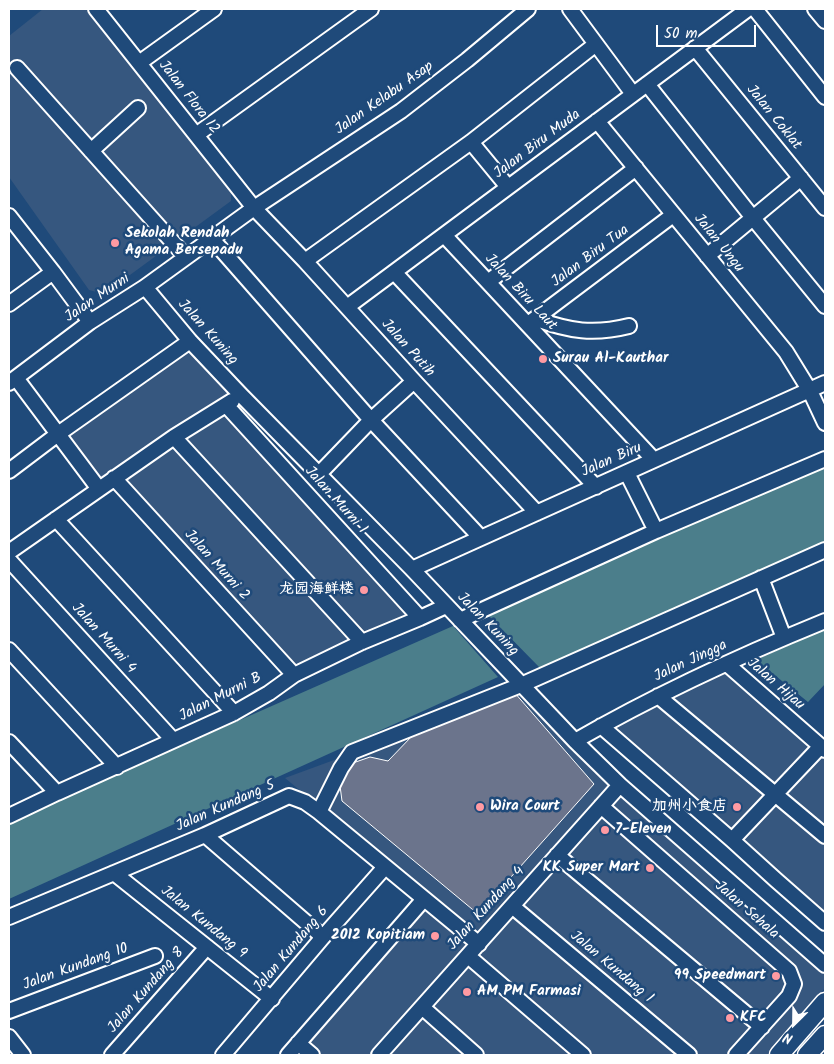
<!DOCTYPE html>
<html>
<head>
<meta charset="utf-8">
<style>
  body { margin:0 }
  #map { position:relative; width:834px; height:1064px; overflow:hidden; background:#1f4a7a; font-family:Kalam,sans-serif }
  canvas { display:block }
  .frame { position:absolute; inset:0; border:10px solid #fff; pointer-events:none }
  .north { position:absolute; left:769px; top:999px; width:50px; height:50px; -webkit-text-stroke:4px #1f4a7a; paint-order:stroke; rotate:203deg; font-size:14px; font-weight:700; line-height:20px; text-align:center; color:#fff }
  .north::after { content:''; display:block; margin:auto; width:18px; height:22px; background:#fff; clip-path:polygon(50% 0,100% 100%,50% 72%,0 100%) }
  .scale { position:absolute; left:656px; top:25px; width:100px; height:22px; box-sizing:border-box; border:2px solid #fff; border-top:0; padding-left:6px; font-size:15px; line-height:18px; white-space:nowrap; color:#fff; -webkit-text-stroke:4px #1f4a7a; paint-order:stroke }
</style>
</head>
<body>
<div id="map">
<canvas width="834" height="1064"></canvas>
<div class="frame"></div>
<div class="north">N</div>
<div class="scale">50 m</div>
</div>
<script>
const ctx = document.querySelector('canvas').getContext('2d');
ctx.lineJoin = 'round';
function fill(path, color) { ctx.fillStyle = color; ctx.fill(path, 'evenodd'); }
function stroke(path, color, width, dash) { ctx.strokeStyle = color; ctx.lineWidth = width; ctx.lineCap = dash ? 'butt' : 'round'; ctx.setLineDash(dash || []); ctx.stroke(path); }
function write(font, color, halo, rows, align = 'center') {
  ctx.font = font + ' Kalam,"LXGW WenKai TC",sans-serif'; ctx.lineWidth = 5; ctx.setLineDash([]); ctx.textBaseline = 'middle'; ctx.strokeStyle = halo; ctx.fillStyle = color; for (const [text, x, y, turn = 0] of rows) {
    ctx.save(); ctx.translate(x, y); ctx.rotate((+turn || 0) * Math.PI / 180); ctx.textAlign = isNaN(turn) ? turn : align; if (halo) ctx.strokeText(text, 0, 0); ctx.fillText(text, 0, 0); ctx.restore();
  }
}
const built = new Path2D(`
  M 43,9 L 91,9 L 231,188 L 231,201 L 104,294 L 89,290 L 9,177 L 9,36 Z
  M 182,343 L 229,395 L 429,620 L 361,648 L 294,681 L 113,485 L 99,494 L 53,433 Z
  M 727,658 L 825,743 L 825,929 L 594,725 Z
  M 516,691 L 611,788 L 825,975 L 825,988 L 767,1055 L 284,1055 L 424,894 L 285,778 L 424,727 Z`);
const green = new Path2D(`
  M 825,466 L 825,546 L 541,669 L 487,614 Z
  M 453,626 L 498,677 L 9,899 L 9,822 Z
  M 825,629 L 825,684 L 808,702 L 756,660 Z`);
const building = new Path2D(`
  M 514,692 L 594,784 L 478,914 L 342,801 L 339,778 L 350,764 L 370,757 L 388,761 L 413,735 Z`);
const minor = new Path2D(`
  M 96,9 L 254,208 L 305,261 L 414,381 L 537,513
  M 570,9 L 633,94
  M 755,9 L 825,97
  M 815,9 L 825,21
  M 695,48 L 825,208
  M 139,63 L 214,9
  M 17,68 L 186,257
  M 647,84 L 753,218 L 825,306
  M 597,121 L 786,352 L 810,391 L 825,423
  M 196,135 L 371,9
  M 471,142 L 508,187
  M 91,151 L 138,108
  M 9,216 L 53,272 L 90,322
  M 444,235 L 654,460
  M 212,239 L 371,420 L 481,538
  M 707,256 L 801,178
  M 305,261 L 471,142 L 596,44
  M 394,272 L 596,487
  M 488,282 L 636,168
  M 145,287 L 190,341 L 241,395 L 412,569 L 575,741 L 620,785 L 825,965
  M 9,304 L 53,272
  M 347,307 L 748,9
  M 536,319 C 570,331 593,335 629,326
  M 528,324 L 673,215
  M 16,378 L 99,489
  M 9,383 L 90,322 L 145,287 L 254,208 L 401,111 L 467,60 L 528,9
  M 226,405 L 420,618
  M 174,437 L 362,642
  M 9,471 L 58,434 L 190,341
  M 627,473 L 656,531
  M 319,474 L 371,420 L 414,381
  M 114,478 L 294,675
  M 56,519 L 234,713
  M 9,552 L 174,437 L 232,401
  M 9,560 L 173,740
  M 412,569 L 825,383
  M 761,578 L 784,638
  M 460,620 L 656,531 L 825,459
  M 9,650 L 117,767
  M 727,664 L 825,750
  M 658,696 L 825,836
  M 601,726 L 732,840 L 776,880 L 825,923
  M 575,741 C 655,695 739,656 825,621
  M 9,742 L 57,793
  M 601,806 L 789,971 L 794,984 L 789,996 L 736,1055
  M 319,812 L 341,768 L 352,752 L 521,685 L 825,550
  M 9,816 L 57,793 L 234,713 L 269,693 L 294,675 L 362,642 L 420,618 L 446,606
  M 205,835 L 323,937
  M 732,840 L 821,746
  M 557,855 L 762,1027
  M 114,873 L 272,999
  M 512,906 L 689,1055
  M 9,917 L 205,835 L 289,796 L 305,802 L 319,812 L 479,944
  M 468,956 L 583,1055
  M 422,1007 L 476,1055
  M 9,1011 L 155,956
  M 9,1037 L 23,1055
  M 298,1043 L 312,1055
  M 112,1055 L 207,947
  M 223,1055 L 323,937 L 385,867
  M 288,1055 L 424,899
  M 379,1055 L 620,785`);
const major = new Path2D(`
  M 779,1055 L 825,1002
  M 807,1055 L 825,1035`);
const markers = [
  [115,243,5,"#ff9aa2"],
  [543,359,5,"#ff9aa2"],
  [364,590,5,"#ff9aa2"],
  [480,807,5,"#ff9aa2"],
  [737,807,5,"#ff9aa2"],
  [605,830,5,"#ff9aa2"],
  [650,868,5,"#ff9aa2"],
  [435,936,5,"#ff9aa2"],
  [776,976,5,"#ff9aa2"],
  [467,992,5,"#ff9aa2"],
  [730,1018,5,"#ff9aa2"]
];
const streetNames = [
  ["Jalan Flora 12",188,98,52],
  ["Jalan Kelabu Asap",385,99,-35],
  ["Jalan Coklat",773,118,51],
  ["Jalan Biru Muda",538,145,-37],
  ["Jalan Ungu",718,244,51],
  ["Jalan Biru Tua",591,257,-37],
  ["Jalan Biru Laut",520,293,47],
  ["Jalan Murni",98,299,-34],
  ["Jalan Kuning",207,333,48],
  ["Jalan Putih",407,349,48],
  ["Jalan Biru",612,461,-24],
  ["Jalan Murni 1",335,501,48],
  ["Jalan Murni 2",216,566,48],
  ["Jalan Kuning",487,625,46],
  ["Jalan Murni 4",103,639,48],
  ["Jalan Jingga",691,662,-25],
  ["Jalan Hijau",775,685,41],
  ["Jalan Murni B",221,698,-27],
  ["Jalan Kundang 5",226,807,-24],
  ["Jalan Kundang 4",487,909,-48],
  ["Jalan Sehala",746,911,41],
  ["Jalan Kundang 9",203,923,39],
  ["Jalan Kundang 6",292,950,-50],
  ["Jalan Kundang 10",76,968,-20],
  ["Jalan Kundang 1",611,968,40],
  ["Jalan Kundang 8",147,991,-49]
];
const poiNames = [
  ["Sekolah Rendah",125,234],
  ["Agama Bersepadu",125,251],
  ["Surau Al-Kauthar",553,359],
  ["龙园海鲜楼",354,590,"right"],
  ["Wira Court",490,807],
  ["加州小食店",727,807,"right"],
  ["7-Eleven",615,830],
  ["KK Super Mart",640,868,"right"],
  ["2012 Kopitiam",425,936,"right"],
  ["99 Speedmart",766,976,"right"],
  ["AM PM Farmasi",477,992],
  ["KFC",740,1018]
];
fill(built, '#36577f');
fill(green, '#4b7e8b');
fill(building, '#6b748c');
stroke(building, '#fff', 1);
stroke(minor, '#fff', 18);
stroke(major, '#fff', 21);
stroke(minor, '#1f4a7a', 14);
stroke(major, '#1f4a7a', 18);
for (const [x, y, r, color] of markers) { const dot = new Path2D(); dot.arc(x, y, r, 0, 2 * Math.PI); ctx.fillStyle = color; ctx.fill(dot); stroke(dot, '#1f4a7a', 2); }
write('15px', '#fff', '#1f4a7a', streetNames);
write('bold 15px', '#fff', '#1f4a7a', poiNames, 'left');
</script>
</body>
</html>
